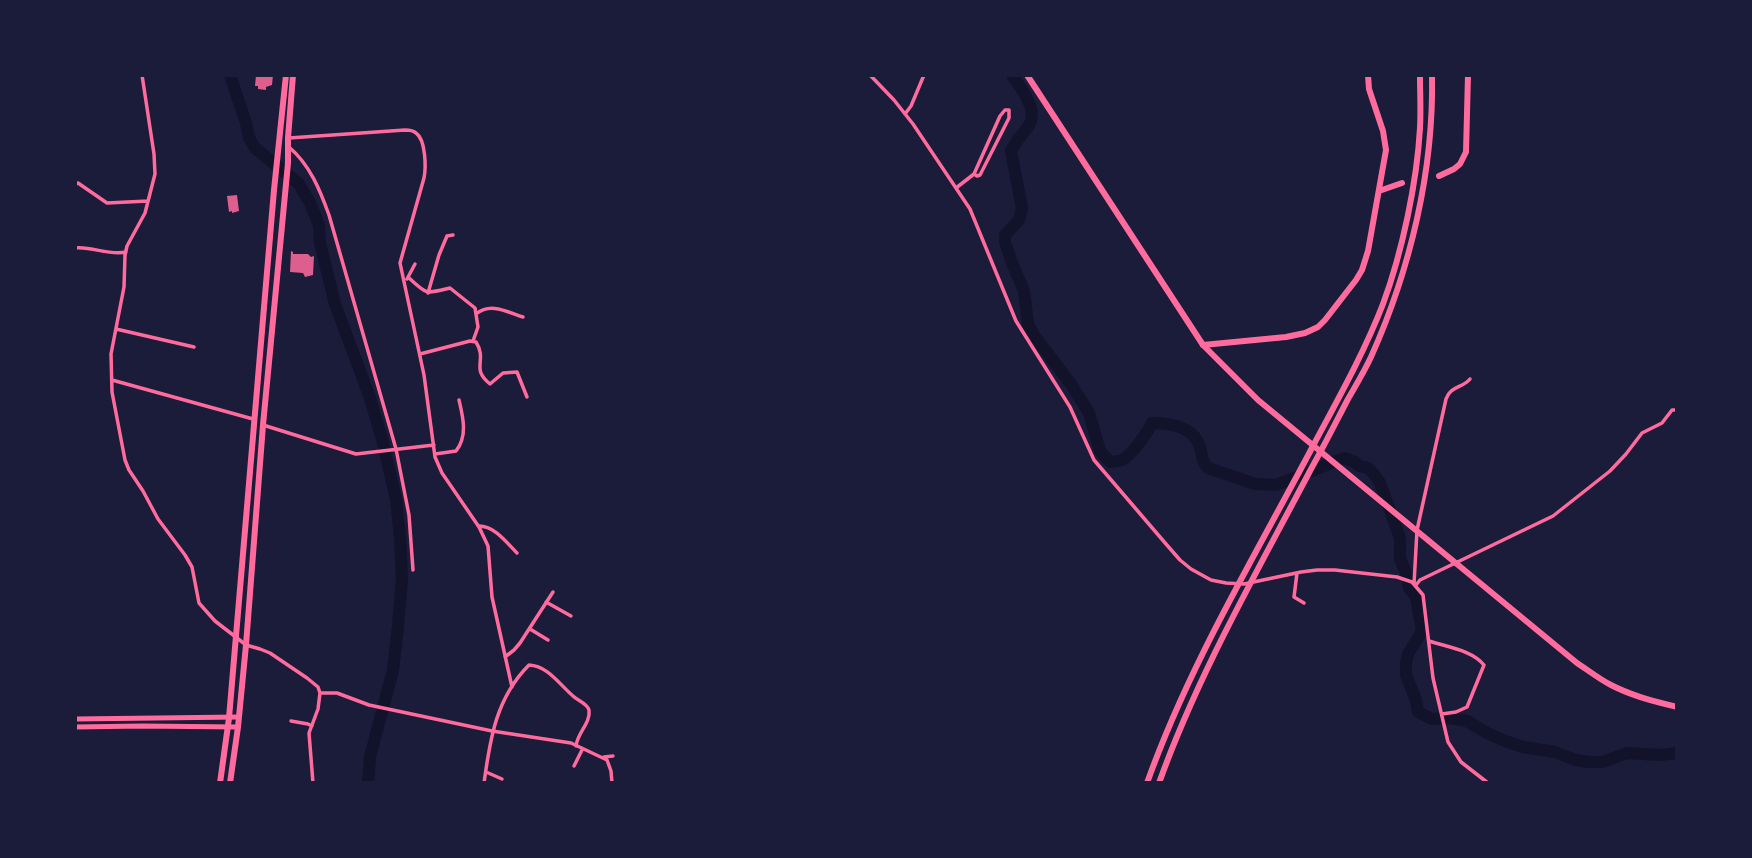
<!DOCTYPE html>
<html>
<head>
<meta charset="utf-8">
<style>
  body { margin:0 }
  #map { position:relative; width:1752px; height:858px; overflow:hidden; background:#1b1b3a; font-family:"Exo 2",sans-serif }
  canvas { display:block }
  .frame { position:absolute; inset:0; border:77px solid #1b1b3a; pointer-events:none }
</style>
</head>
<body>
<div id="map">
<canvas width="1752" height="858"></canvas>
<div class="frame"></div>
</div>
<script>
const ctx = document.querySelector('canvas').getContext('2d');
ctx.lineJoin = 'round';
function stroke(path, color, width, dash) { ctx.strokeStyle = color; ctx.lineWidth = width; ctx.lineCap = dash ? 'butt' : 'round'; ctx.setLineDash(dash || []); ctx.stroke(path); }
function fill(path, color) { ctx.fillStyle = color; ctx.fill(path, 'evenodd'); }
const river = new Path2D(`
  M 230,75 L 246,123 L 249,138 L 255,148 L 299,184 L 310,203 L 319,225 L 320,243 L 335,304 L 370,398 L 382,439 L 396,499 L 400,537 L 402,579 L 398,626 L 393,670 L 370,757 L 368,783
  M 1012,75 C 1021,89 1040,110 1028,127 C 1022,135 1016,141 1011,151 L 1022,208 L 1019,220 L 1005,235 L 1005,242 L 1012,263 L 1024,291 L 1028,324 L 1033,334 L 1071,384 L 1089,413 L 1100,451 L 1110,462 C 1111,462 1120,461 1122,460 C 1131,456 1148,432 1152,423 C 1171,423 1194,427 1200,447 C 1202,456 1202,462 1208,468 L 1255,484 L 1276,485 L 1344,458 L 1355,462 L 1359,466 L 1368,468 L 1373,473 L 1380,483 L 1400,538 L 1400,559 L 1407,575 L 1409,588 L 1416,597 L 1422,631 L 1408,654 L 1406,663 L 1406,675 L 1416,700 L 1418,712 L 1432,719 L 1449,718 L 1467,721 L 1487,733 L 1505,741 L 1523,747 L 1555,752 L 1576,760 L 1588,762 L 1603,762 L 1627,753 L 1660,755 L 1677,753`);
const building = new Path2D(`
  M 256,75 L 273,75 L 272,85 L 266,87 L 266,90 L 258,89 L 258,86 L 255,86 Z
  M 237,195 L 239,211 L 232,213 L 232,211 L 229,212 L 227,196 Z
  M 291,251 L 293,252 L 293,254 L 308,254 L 311,257 L 314,256 L 313,275 L 305,277 L 303,273 L 290,272 Z`);
const minor = new Path2D(`
  M 142,75 L 154,154 L 155,174 L 145,213 L 127,246 L 125,255 L 124,287 L 111,354 L 112,392 L 125,460 L 129,470 L 143,491 L 158,519 L 185,555 L 192,567 L 199,603 L 215,621 L 246,645 L 260,649 L 270,653 L 307,678 L 318,687 L 320,693 L 318,709 L 309,733 L 313,783
  M 870,75 L 894,100 L 913,124 L 970,209 L 1016,321 L 1070,407 L 1094,460 L 1166,544 L 1180,560 L 1191,569 L 1211,580 L 1226,583 L 1244,584 L 1301,572 L 1317,570 L 1335,570 L 1397,577 L 1412,582 L 1423,595 L 1433,678 L 1448,742 L 1461,762 L 1488,783
  M 905,114 L 911,106 L 924,75
  M 289,138 L 405,130 C 408,130 414,131 416,133 C 426,140 426,168 424,178 L 400,263 L 424,375 L 435,457 L 442,473 L 479,527 L 488,546 L 492,597 L 512,687
  M 289,147 C 310,165 320,190 329,215 L 396,449 L 409,515 L 413,570
  M 75,184 L 78,183 L 107,203 L 148,201
  M 956,188 L 974,174 L 1000,116 L 1005,110 L 1009,110 L 1009,118 L 980,175 L 977,176 L 974,174
  M 75,248 C 92,246 109,256 126,252
  M 408,277 C 427,295 425,294 450,288 L 475,308 L 478,327 L 473,341
  M 407,279 L 415,264
  M 428,293 L 439,255 L 447,236 L 453,235
  M 476,314 C 491,302 507,312 523,317
  M 116,329 L 194,347
  M 420,354 L 470,341 L 476,342 C 488,361 470,368 490,384 L 503,373 L 517,372 L 527,397
  M 112,380 L 253,419
  M 263,425 L 356,454 L 434,445
  M 435,454 L 456,451 C 468,436 463,417 459,400
  M 478,526 C 494,525 507,543 517,553
  M 1297,573 L 1294,597 L 1304,603
  M 1414,584 L 1417,530 L 1446,399 C 1450,386 1463,388 1470,379
  M 1416,585 L 1420,580 L 1553,516 L 1610,471 L 1626,454 L 1642,433 L 1662,423 L 1672,410 L 1677,410
  M 546,602 L 571,616
  M 530,629 L 548,640
  M 1429,641 C 1447,647 1472,650 1484,665 L 1467,707 L 1456,712 L 1442,714
  M 505,657 L 514,650 L 520,643 L 553,592
  M 321,693 L 337,693 L 369,705 L 492,731 L 571,743 L 607,760 L 611,771 L 612,783
  M 291,721 L 308,724 L 312,726
  M 604,757 L 613,756
  M 574,766 L 582,750
  M 486,772 L 502,779
  M 484,783 C 490,739 496,698 529,665 C 548,666 559,684 573,696 C 578,701 587,703 589,710 C 591,723 577,733 576,746`);
const secondary = new Path2D(`
  M 75,719 L 238,717
  M 75,727 L 142,726 L 238,727`);
const primary = new Path2D(`
  M 1027,75 L 1203,345 L 1258,400 L 1577,663 C 1588,670 1599,679 1611,685 C 1632,696 1654,701 1677,707
  M 220,783 L 229,718 L 274,190 L 286,75
  M 230,783 L 238,727 L 246,645 L 263,425 L 288,163 L 288,138 L 293,75`);
const trunk = new Path2D(`
  M 1439,176 L 1454,169 L 1460,164 L 1466,152 L 1468,75
  M 1379,191 L 1402,183
  M 1203,345 L 1286,337 L 1305,333 L 1318,327 L 1325,320 L 1356,280 L 1362,270 L 1368,251 L 1386,150 L 1383,131 L 1369,89 L 1368,75
  M 1147,783 C 1189,665 1255,556 1313,446 C 1338,399 1364,353 1383,304 C 1402,253 1417,182 1420,128 C 1421,111 1420,93 1420,75
  M 1159,783 C 1198,674 1257,572 1311,469 C 1324,446 1336,422 1348,399 C 1356,385 1364,372 1371,357 C 1410,270 1434,171 1432,75`);
stroke(river, '#12122b', 12);
fill(building, '#dd5f8e');
stroke(minor, '#ff6b9d', 3.5);
stroke(secondary, '#ff6b9d', 5);
stroke(primary, '#ff6b9d', 6);
stroke(trunk, '#ff6b9d', 6);
</script>
</body>
</html>
